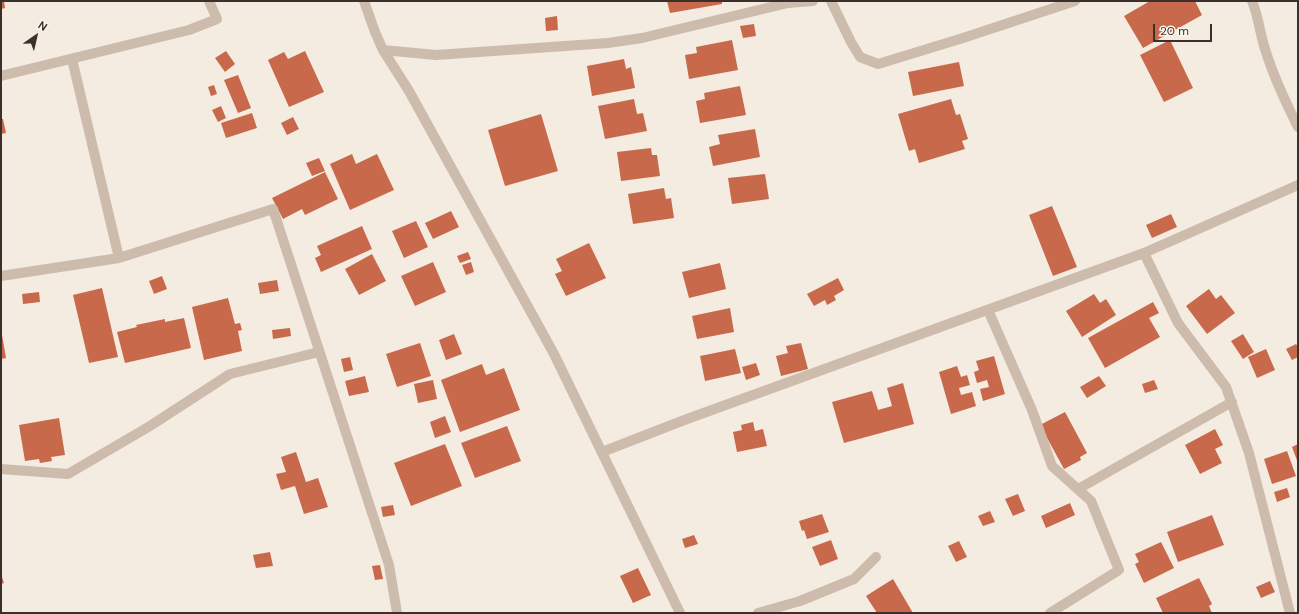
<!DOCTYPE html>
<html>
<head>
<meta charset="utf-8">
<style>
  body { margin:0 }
  #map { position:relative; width:1299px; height:614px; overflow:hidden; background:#f4ebe1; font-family:"DM Sans",sans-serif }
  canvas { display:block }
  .frame { position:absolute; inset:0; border:2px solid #3b302b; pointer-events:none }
  .north { position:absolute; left:16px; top:16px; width:40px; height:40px; -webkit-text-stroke:3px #fbf5ee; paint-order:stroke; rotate:34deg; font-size:11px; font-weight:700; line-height:16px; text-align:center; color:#3b302b }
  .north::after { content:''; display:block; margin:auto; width:14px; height:18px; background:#3b302b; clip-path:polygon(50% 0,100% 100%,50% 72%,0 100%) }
  .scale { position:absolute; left:1153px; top:24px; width:59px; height:18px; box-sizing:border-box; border:2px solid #3b302b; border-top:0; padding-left:5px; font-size:12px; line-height:14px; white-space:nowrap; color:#3b302b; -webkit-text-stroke:3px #fbf5ee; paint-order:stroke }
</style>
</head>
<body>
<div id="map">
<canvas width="1299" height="614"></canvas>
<div class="frame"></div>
<div class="north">N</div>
<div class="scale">20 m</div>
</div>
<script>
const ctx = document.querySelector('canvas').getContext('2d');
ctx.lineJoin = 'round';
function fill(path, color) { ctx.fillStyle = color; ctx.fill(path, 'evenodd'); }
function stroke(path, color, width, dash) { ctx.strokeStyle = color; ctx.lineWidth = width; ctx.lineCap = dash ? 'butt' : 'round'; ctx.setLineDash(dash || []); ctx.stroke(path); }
const building = new Path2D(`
  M 1,1 L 4,1 L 5,8 L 1,9 Z
  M 667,1 L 722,1 L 722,4 L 670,13 Z
  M 1150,1 L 1195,1 L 1202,15 L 1143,48 L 1124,16 Z
  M 557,16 L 558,30 L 546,31 L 545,18 Z
  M 754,24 L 756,36 L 743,38 L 740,26 Z
  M 732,40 L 738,70 L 689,79 L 685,55 L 697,53 L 696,47 Z
  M 1170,40 L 1193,88 L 1164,102 L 1140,55 Z
  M 226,51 L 235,64 L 225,72 L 215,58 Z
  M 305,51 L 324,92 L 289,107 L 268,60 L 284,52 L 288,59 Z
  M 624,59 L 626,69 L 631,67 L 635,88 L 592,96 L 587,66 Z
  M 959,62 L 964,86 L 913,96 L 908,72 Z
  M 238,75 L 251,108 L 238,113 L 224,80 Z
  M 214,85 L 217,94 L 211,96 L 208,87 Z
  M 740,86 L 746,115 L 700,123 L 696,101 L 705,99 L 704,93 Z
  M 634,99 L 637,114 L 643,113 L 647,131 L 605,139 L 598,106 Z
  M 951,99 L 956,115 L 960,114 L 968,139 L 962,141 L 965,149 L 919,163 L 915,149 L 909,151 L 898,114 Z
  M 221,106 L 226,118 L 218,122 L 212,110 Z
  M 252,113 L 257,128 L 226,138 L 221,123 Z
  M 541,114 L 558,171 L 505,186 L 488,130 Z
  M 293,117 L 299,129 L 287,135 L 281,123 Z
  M 1,119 L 3,119 L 6,133 L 1,134 Z
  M 755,129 L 760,157 L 713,166 L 709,147 L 720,144 L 718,135 Z
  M 651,148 L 652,155 L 657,155 L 660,176 L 621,181 L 617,152 Z
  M 352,154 L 356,164 L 377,154 L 394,190 L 350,210 L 330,164 Z
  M 319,158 L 325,171 L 312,176 L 306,163 Z
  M 325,172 L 338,199 L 305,215 L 302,209 L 283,219 L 272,198 Z
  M 765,174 L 769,199 L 732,204 L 728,178 Z
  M 664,188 L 666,199 L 671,198 L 674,218 L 633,224 L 628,194 Z
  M 1052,206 L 1077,267 L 1053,276 L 1029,215 Z
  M 451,211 L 459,227 L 433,239 L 425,223 Z
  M 1171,214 L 1177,227 L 1152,238 L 1146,225 Z
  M 416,221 L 428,247 L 404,258 L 392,231 Z
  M 362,226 L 372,249 L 321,272 L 315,258 L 321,255 L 317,246 Z
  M 589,243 L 606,278 L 566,296 L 555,274 L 562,271 L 556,259 Z
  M 468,252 L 471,259 L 460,263 L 457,256 Z
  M 372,254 L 386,281 L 359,295 L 345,269 Z
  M 433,262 L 446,292 L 415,306 L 401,276 Z
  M 471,262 L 474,272 L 466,275 L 462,265 Z
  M 720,263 L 726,289 L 689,298 L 682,272 Z
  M 162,276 L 167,289 L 154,294 L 149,281 Z
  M 838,278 L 844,290 L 834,296 L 836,300 L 827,305 L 825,300 L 814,306 L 807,294 Z
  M 277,280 L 279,291 L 260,294 L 258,283 Z
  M 102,288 L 118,357 L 89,363 L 73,295 Z
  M 1209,289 L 1216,299 L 1221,295 L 1235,313 L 1207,334 L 1186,306 Z
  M 39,292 L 40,302 L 23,304 L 22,294 Z
  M 1094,294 L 1100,303 L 1106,299 L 1116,315 L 1082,337 L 1066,311 Z
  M 228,298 L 235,324 L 240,323 L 242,330 L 238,331 L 242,351 L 204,360 L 192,307 Z
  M 1153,302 L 1159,313 L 1149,318 L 1160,337 L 1105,368 L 1088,338 Z
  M 730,308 L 734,332 L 697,339 L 692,316 Z
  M 184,318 L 191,348 L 125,363 L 117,332 L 137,327 L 136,325 L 165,319 L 165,322 Z
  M 290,328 L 291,336 L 273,339 L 272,330 Z
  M 1,329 L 6,358 L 1,359 Z
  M 454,334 L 462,354 L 446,360 L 439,340 Z
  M 1243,334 L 1254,352 L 1243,359 L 1231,341 Z
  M 420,343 L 431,376 L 397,387 L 386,354 Z
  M 801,343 L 808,369 L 781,376 L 776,356 L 788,353 L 786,346 Z
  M 1296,344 L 1298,347 L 1298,357 L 1292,360 L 1286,349 Z
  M 735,349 L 741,373 L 705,381 L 700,356 Z
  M 1266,349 L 1275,370 L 1257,378 L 1248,357 Z
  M 994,356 L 1005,394 L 983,401 L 980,389 L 989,387 L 987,380 L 977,383 L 974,372 L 979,370 L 976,361 Z
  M 350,357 L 353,370 L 344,372 L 341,359 Z
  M 756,363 L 760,375 L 746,380 L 742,367 Z
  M 482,364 L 486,375 L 504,368 L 520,410 L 460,432 L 441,380 Z
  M 957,366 L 961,377 L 967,375 L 970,385 L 959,388 L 961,395 L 972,392 L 976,406 L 951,414 L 939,372 Z
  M 365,376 L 369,392 L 349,396 L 345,381 Z
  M 1099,376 L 1106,386 L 1087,398 L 1080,387 Z
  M 433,380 L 437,399 L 418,403 L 414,384 Z
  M 1154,380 L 1158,389 L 1145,393 L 1142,384 Z
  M 903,383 L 914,424 L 844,443 L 832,402 L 872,391 L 878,410 L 892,406 L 887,388 Z
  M 1065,412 L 1087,453 L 1080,457 L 1081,460 L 1064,469 L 1040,425 Z
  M 445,416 L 451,432 L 435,438 L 430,422 Z
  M 59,418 L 65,455 L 51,457 L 52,461 L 40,463 L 39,459 L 25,461 L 19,425 Z
  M 753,422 L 755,431 L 763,429 L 767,446 L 737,452 L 733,432 L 742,430 L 741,425 Z
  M 507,426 L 521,461 L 475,478 L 461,443 Z
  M 1215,429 L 1223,445 L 1215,449 L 1222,463 L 1200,474 L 1185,445 Z
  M 445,444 L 462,486 L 411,506 L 394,463 Z
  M 1298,444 L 1298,463 L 1292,447 Z
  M 1287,451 L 1296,476 L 1272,484 L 1264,459 Z
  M 296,452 L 306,482 L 318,478 L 328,507 L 304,514 L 295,486 L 281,490 L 276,474 L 286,472 L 281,457 Z
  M 1287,488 L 1290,497 L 1277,502 L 1274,492 Z
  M 1018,494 L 1025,511 L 1013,516 L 1005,499 Z
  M 1070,503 L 1075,515 L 1046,528 L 1041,516 Z
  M 393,505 L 395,515 L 383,517 L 381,507 Z
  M 990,511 L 995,522 L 983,526 L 978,516 Z
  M 822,514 L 829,532 L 807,539 L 804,530 L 802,531 L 799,521 Z
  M 1212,515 L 1224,545 L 1178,562 L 1167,532 Z
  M 694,535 L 698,544 L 685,548 L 682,539 Z
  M 831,540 L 838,559 L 820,566 L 812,547 Z
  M 959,541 L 967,557 L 956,562 L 948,546 Z
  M 1161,542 L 1174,568 L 1144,583 L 1135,564 L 1139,562 L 1135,554 Z
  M 270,552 L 273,566 L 256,568 L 253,555 Z
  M 380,565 L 383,579 L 375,580 L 372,566 Z
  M 638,568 L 651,595 L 633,603 L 620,576 Z
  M 1,574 L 4,583 L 1,584 Z
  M 1199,578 L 1212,604 L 1209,606 L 1212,613 L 1163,613 L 1156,598 Z
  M 893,579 L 913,613 L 877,613 L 866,596 Z
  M 1270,581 L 1275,592 L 1261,598 L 1256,587 Z`);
const street = new Path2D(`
  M 364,1 L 375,32 L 383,50 L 409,91 L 554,354 L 680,613
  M 831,1 L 851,42 L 860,57 L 878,64 L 963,38 L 1075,1
  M 1252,1 C 1259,17 1260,36 1266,52 C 1274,78 1286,103 1298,127
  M 383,50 L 436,55 L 608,43 L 642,38 L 788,3 L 813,1
  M 72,59 L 119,258
  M 1,76 L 189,30 L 217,19 L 209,1
  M 1,276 L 119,258 L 273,209 L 389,565 L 397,613
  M 988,310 L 1032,410 L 1052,466 L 1091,501 L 1119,570 L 1050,613
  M 602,452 L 687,419 L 1144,253
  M 1,469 L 68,474 L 150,426 L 230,374 L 319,352
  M 1078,489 L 1232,402
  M 758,613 L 800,601 L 854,579 L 876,557
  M 1290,613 L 1249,453 L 1226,387 L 1178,323 L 1144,253 L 1298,185`);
fill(building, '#c8694b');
stroke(street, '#cdbbac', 10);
</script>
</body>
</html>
